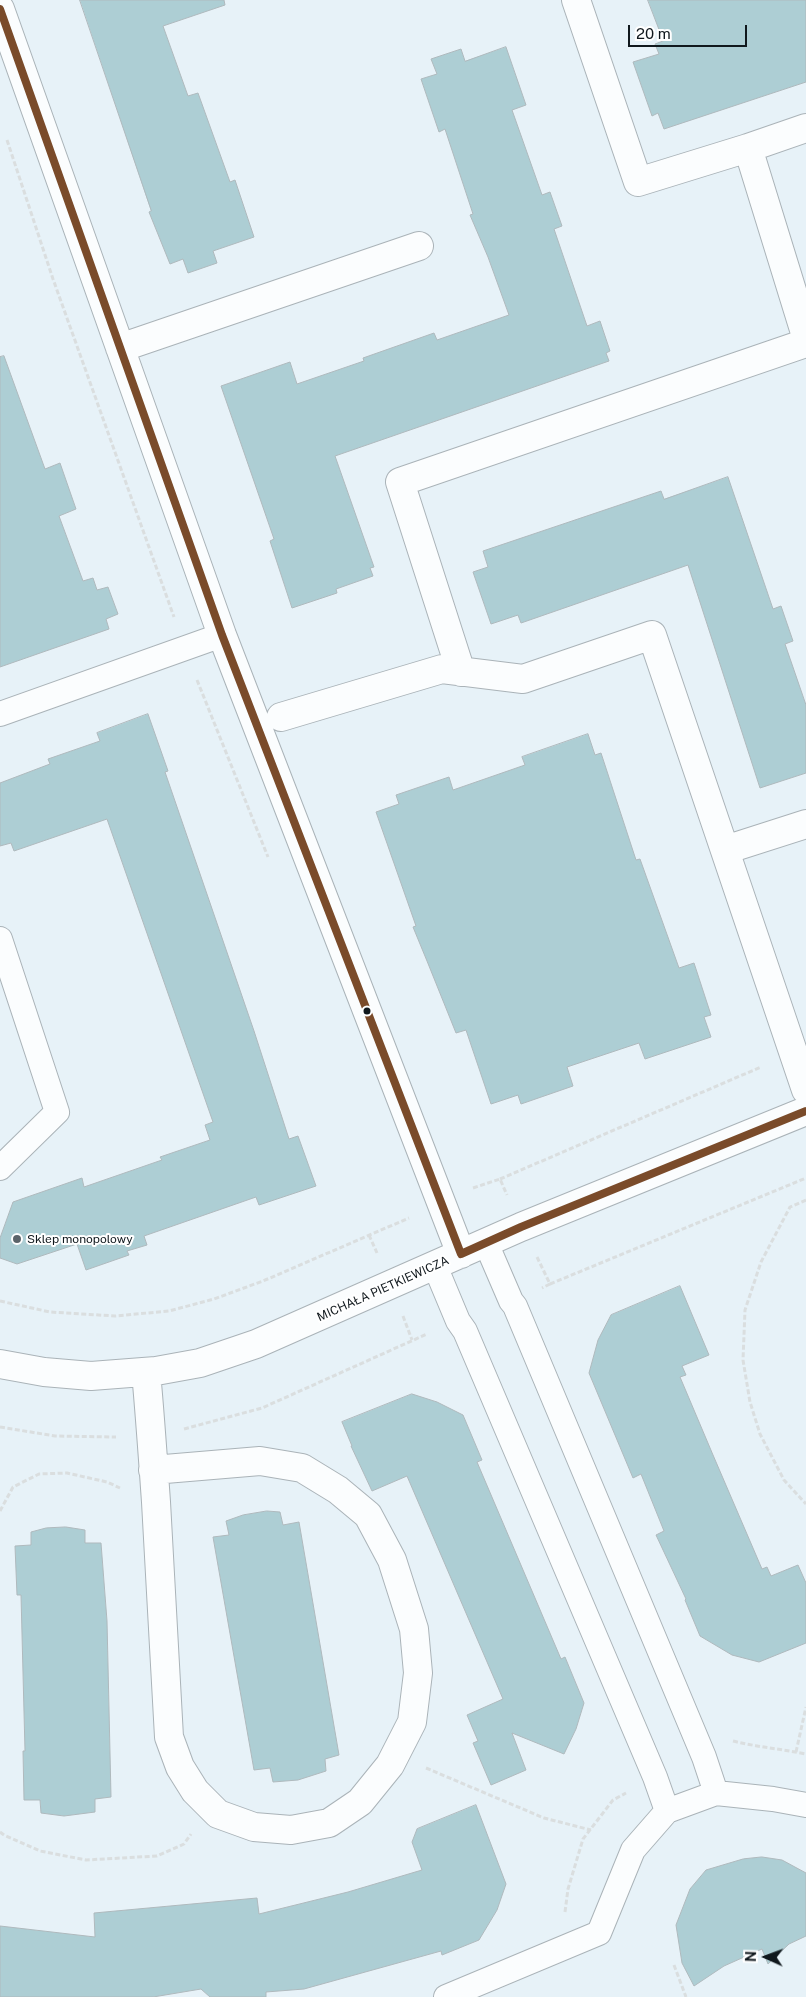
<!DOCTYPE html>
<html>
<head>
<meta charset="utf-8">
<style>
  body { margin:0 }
  #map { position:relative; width:806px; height:1997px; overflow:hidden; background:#e7f2f8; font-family:"Public Sans",sans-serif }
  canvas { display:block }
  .north { position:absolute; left:741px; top:1932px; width:50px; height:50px; -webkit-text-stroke:4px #fff; paint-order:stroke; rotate:272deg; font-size:14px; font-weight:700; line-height:20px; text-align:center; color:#10181d }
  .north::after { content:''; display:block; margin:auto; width:18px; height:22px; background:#10181d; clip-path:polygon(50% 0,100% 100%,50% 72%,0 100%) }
  .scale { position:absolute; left:628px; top:25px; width:119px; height:22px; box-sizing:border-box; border:2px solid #10181d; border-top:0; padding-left:6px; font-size:15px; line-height:18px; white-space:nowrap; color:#10181d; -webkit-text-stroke:4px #fff; paint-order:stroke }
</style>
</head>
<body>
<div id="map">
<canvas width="806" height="1997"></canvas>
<div class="north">N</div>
<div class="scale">20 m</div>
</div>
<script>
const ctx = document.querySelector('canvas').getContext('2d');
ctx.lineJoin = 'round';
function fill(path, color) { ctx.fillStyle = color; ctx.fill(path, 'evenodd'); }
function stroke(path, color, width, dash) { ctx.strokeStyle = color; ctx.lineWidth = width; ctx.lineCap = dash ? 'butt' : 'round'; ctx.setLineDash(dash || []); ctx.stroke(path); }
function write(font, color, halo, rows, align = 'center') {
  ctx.font = font + ' "Public Sans",sans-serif'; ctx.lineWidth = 4; ctx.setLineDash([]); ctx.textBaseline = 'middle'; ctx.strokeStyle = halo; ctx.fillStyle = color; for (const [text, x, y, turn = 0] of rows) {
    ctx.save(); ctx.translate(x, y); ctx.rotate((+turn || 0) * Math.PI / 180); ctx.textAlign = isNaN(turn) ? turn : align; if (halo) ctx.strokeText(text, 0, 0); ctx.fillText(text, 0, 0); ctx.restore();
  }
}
const building = new Path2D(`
  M 80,0 L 224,0 L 225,5 L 163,26 L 188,96 L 198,93 L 230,182 L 235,180 L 254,237 L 213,251 L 217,263 L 188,273 L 183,259 L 170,264 L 149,212 L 151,211 Z
  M 648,0 L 806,0 L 806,82 L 664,129 L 658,113 L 652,116 L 633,62 L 659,54 L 655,44 L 663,41 Z
  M 506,47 L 526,105 L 512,110 L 542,195 L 550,192 L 562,226 L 554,229 L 587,326 L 600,321 L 610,351 L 606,353 L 609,361 L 335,456 L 374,567 L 370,568 L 373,576 L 336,589 L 337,593 L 292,608 L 270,541 L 274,539 L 221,386 L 290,362 L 297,384 L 364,361 L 363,358 L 434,333 L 437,340 L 509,315 L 488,257 L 470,215 L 473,214 L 445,129 L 439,132 L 421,79 L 437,74 L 431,59 L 461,49 L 465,61 Z
  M 4,356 L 45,469 L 60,463 L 76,509 L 59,516 L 83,581 L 93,578 L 97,590 L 108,587 L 118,614 L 106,619 L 109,629 L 0,667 L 0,357 Z
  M 728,477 L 773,609 L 781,606 L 793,641 L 785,644 L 806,705 L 806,773 L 760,788 L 688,565 L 521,623 L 518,615 L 491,624 L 473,572 L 488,567 L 483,551 L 661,491 L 664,499 Z
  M 148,714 L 168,771 L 165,772 L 254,1031 L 289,1139 L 298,1136 L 316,1186 L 259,1205 L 256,1197 L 144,1236 L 147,1245 L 127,1251 L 129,1255 L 86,1270 L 77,1244 L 17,1264 L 0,1258 L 0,1238 L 13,1202 L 82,1178 L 84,1187 L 162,1160 L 160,1157 L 210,1140 L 205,1125 L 213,1122 L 107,819 L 14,851 L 11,843 L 0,846 L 0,783 L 50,764 L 48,759 L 100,741 L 97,733 Z
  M 588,734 L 595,755 L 601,753 L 636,860 L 640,859 L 679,968 L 694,963 L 711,1015 L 704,1017 L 711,1037 L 645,1059 L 639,1043 L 567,1067 L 573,1086 L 521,1104 L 518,1095 L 491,1104 L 466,1030 L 456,1033 L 427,961 L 413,927 L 416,926 L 376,812 L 399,804 L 396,795 L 449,777 L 453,790 L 525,765 L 522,757 Z
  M 680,1286 L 709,1355 L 682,1366 L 686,1375 L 680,1377 L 713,1455 L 762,1569 L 767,1567 L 771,1576 L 798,1565 L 806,1583 L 806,1643 L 759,1662 L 732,1655 L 700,1636 L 685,1600 L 686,1599 L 656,1535 L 664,1531 L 641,1474 L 633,1478 L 589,1373 L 598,1340 L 611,1315 Z
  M 412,1394 L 437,1402 L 463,1415 L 482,1460 L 477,1462 L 561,1659 L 565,1657 L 584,1703 L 576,1729 L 564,1754 L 512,1733 L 526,1770 L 491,1785 L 473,1743 L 478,1741 L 467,1715 L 503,1699 L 407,1476 L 372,1491 L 351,1446 L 352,1446 L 342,1422 Z
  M 267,1511 L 280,1512 L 283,1525 L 299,1522 L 339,1755 L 325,1759 L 326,1771 L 298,1780 L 273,1782 L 270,1768 L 254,1770 L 213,1537 L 229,1535 L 226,1521 L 243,1515 Z
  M 66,1527 L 85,1530 L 85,1543 L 101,1543 L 107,1621 L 111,1797 L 95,1799 L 95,1812 L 64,1816 L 41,1813 L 40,1800 L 24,1800 L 23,1751 L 25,1751 L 21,1595 L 17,1595 L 15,1546 L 31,1545 L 31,1532 L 46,1528 Z
  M 476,1805 L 506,1884 L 497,1910 L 479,1940 L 442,1955 L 441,1951 L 304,1989 L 266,1992 L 266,1997 L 210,1997 L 201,1989 L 153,1997 L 0,1997 L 0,1926 L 95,1937 L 94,1913 L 257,1898 L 259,1914 L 348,1892 L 422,1870 L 412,1842 L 417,1829 Z
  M 762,1857 L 782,1860 L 806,1873 L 806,1936 L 789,1944 L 768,1964 L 762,1949 L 724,1966 L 694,1986 L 682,1963 L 676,1925 L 690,1889 L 706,1870 L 743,1859 Z`);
const path = new Path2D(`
  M 7,140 L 53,279 L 174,617
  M 197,680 L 268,857
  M 500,1179 L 761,1067
  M 473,1188 L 500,1179 L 507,1195
  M 806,1200 L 790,1207 L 761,1262 L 745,1310 L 743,1360 L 750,1402 L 760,1434 L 784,1480 L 806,1504
  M 369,1235 L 377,1253
  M 537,1257 L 550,1284 L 542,1288
  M 550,1284 L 806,1178
  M 0,1301 L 50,1312 L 115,1316 L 169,1311 L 214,1299 L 263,1281 L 409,1218
  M 403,1316 L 412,1340
  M 0,1427 L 55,1436 L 116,1437
  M 184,1429 L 262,1408 L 427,1334
  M 0,1511 L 13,1487 L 39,1474 L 67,1473 L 107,1482 L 120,1488
  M 733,1741 C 757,1747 781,1749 806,1754
  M 796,1752 L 806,1707
  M 426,1768 L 544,1818 L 591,1830
  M 0,1832 L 4,1835 L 40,1851 L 86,1860 L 157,1856 L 184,1844 L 191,1834
  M 565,1912 L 568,1889 L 583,1839 L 613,1800 L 626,1793
  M 674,1965 L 686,1997`);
const service = new Path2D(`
  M 0,714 L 222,635
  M 0,939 L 57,1112 L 0,1168
  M 486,1243 L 511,1301 L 515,1306 L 704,1757 L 716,1793
  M 435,1266 L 458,1321 L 465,1331 L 655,1777 L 667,1811
  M 446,1997 L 599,1933 L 633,1850 L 667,1811 L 716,1793 L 773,1799 L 806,1805`);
const minor = new Path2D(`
  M 576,0 L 638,182 L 748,148 L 806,336
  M 0,9 L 222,635 L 461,1254
  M 748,148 L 806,128
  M 120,348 L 419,246
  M 461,672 L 400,482 L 806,343
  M 281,717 L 442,669 L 523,679 L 652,635 L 806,1090
  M 725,850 L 806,824
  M 0,1364 L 44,1372 L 91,1376 L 156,1371 L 200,1363 L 256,1344 L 521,1227 L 806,1111
  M 146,1372 C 150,1415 153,1459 156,1502 L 169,1737 L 180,1767 L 195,1791 L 218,1814 L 254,1827 L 291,1830 L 329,1823 L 360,1802 L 390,1765 L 412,1722 L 418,1673 L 414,1629 L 392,1560 L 368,1515 L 338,1490 L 302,1468 L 260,1461 L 153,1470`);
const bus1 = new Path2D(`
  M 0,9 L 222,635 L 461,1254 L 521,1227 L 806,1111`);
const markers = [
  [367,1011,4.5,"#10181d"],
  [17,1239,5,"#5b646a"]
];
const poiNames = [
  ["Sklep monopolowy",27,1239]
];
const streetNames = [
  ["MICHAŁA PIETKIEWICZA",383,1289,-24]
];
fill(building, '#adced4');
stroke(building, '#afb9bd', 1);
stroke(service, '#aab3b8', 26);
stroke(minor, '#aab3b8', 30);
stroke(path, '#dadedf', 3, [5, 2.5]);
stroke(service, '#fbfdfe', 24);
stroke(minor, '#fbfdfe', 28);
stroke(bus1, '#7a4b2a', 8);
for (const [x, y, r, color] of markers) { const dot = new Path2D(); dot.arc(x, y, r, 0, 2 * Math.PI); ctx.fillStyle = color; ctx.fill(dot); stroke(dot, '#fff', 2); }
write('12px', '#10181d', '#fff', poiNames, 'left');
write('12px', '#10181d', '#fff', streetNames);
</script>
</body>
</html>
